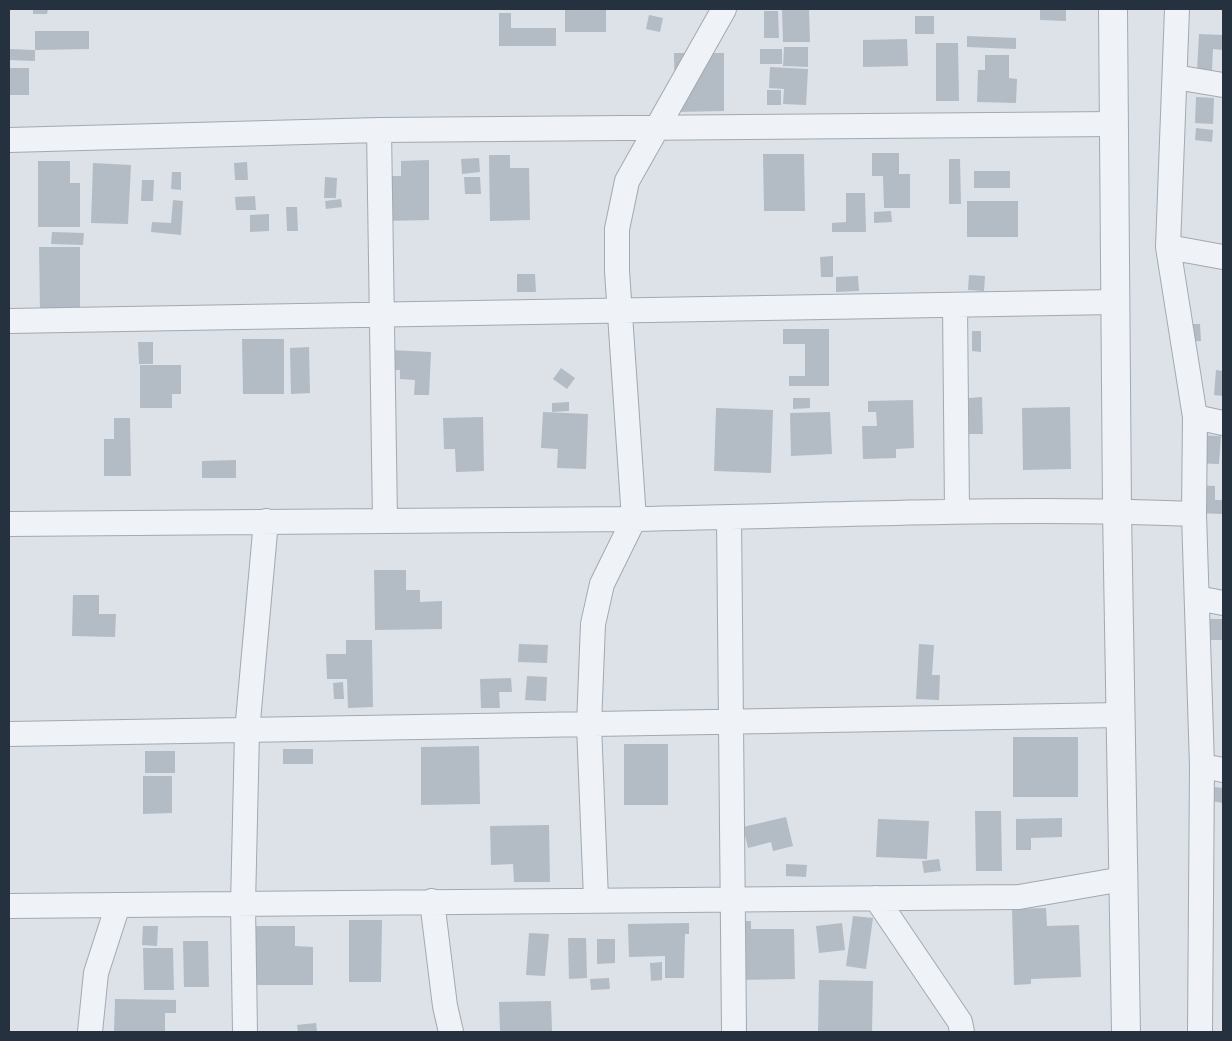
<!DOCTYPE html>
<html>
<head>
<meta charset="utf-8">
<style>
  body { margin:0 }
  #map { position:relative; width:1232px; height:1041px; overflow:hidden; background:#dce2e8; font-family:"Titillium Web",sans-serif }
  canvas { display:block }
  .frame { position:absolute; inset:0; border:10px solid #25313f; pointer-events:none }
</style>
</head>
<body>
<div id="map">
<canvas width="1232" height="1041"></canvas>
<div class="frame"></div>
</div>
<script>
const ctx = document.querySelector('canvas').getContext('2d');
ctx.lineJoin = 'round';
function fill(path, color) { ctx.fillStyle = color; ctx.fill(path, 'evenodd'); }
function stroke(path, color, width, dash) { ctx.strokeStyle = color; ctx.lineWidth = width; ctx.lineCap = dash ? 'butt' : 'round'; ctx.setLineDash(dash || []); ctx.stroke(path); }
const building = new Path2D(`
  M 33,9 L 48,9 L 47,14 L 33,14 Z
  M 565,9 L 606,9 L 606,32 L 565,32 Z
  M 782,9 L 809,9 L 810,42 L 783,42 Z
  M 1040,9 L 1066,9 L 1066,21 L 1040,20 Z
  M 764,11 L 778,11 L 779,38 L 764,38 Z
  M 499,13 L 511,13 L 511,28 L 556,28 L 556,46 L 499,46 Z
  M 649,15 L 663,18 L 660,32 L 646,29 Z
  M 915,16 L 934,16 L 934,34 L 915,34 Z
  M 35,31 L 89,31 L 89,49 L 35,50 Z
  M 1199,34 L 1223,35 L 1223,50 L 1213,49 L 1212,70 L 1197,70 Z
  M 967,36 L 1016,38 L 1016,49 L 967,47 Z
  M 907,39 L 908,66 L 863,67 L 863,40 Z
  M 936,43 L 958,43 L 959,101 L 936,101 Z
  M 784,47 L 808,47 L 808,67 L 783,66 Z
  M 9,49 L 35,50 L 35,61 L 9,60 Z
  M 760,49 L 782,49 L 782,64 L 760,64 Z
  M 674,53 L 724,53 L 724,111 L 675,112 Z
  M 985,55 L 1009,55 L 1009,78 L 1017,79 L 1016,103 L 977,102 L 978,70 L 985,70 Z
  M 770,67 L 808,69 L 806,105 L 783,104 L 784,89 L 769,88 Z
  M 9,68 L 29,68 L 29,95 L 9,95 Z
  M 767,90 L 781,90 L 781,105 L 767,105 Z
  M 1196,97 L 1214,98 L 1213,124 L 1195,123 Z
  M 1196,128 L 1213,130 L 1212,142 L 1195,140 Z
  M 872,153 L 899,153 L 899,174 L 910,174 L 910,208 L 884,208 L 883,176 L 872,176 Z
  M 763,154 L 804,154 L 805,211 L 764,211 Z
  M 489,155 L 510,155 L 510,168 L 529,168 L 530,220 L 490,221 Z
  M 479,158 L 480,172 L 462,174 L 461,159 Z
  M 949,159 L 960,159 L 961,204 L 949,204 Z
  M 429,160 L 429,220 L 382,221 L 382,176 L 401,176 L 401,161 Z
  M 38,161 L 70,161 L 70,183 L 80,183 L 80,227 L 38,227 Z
  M 247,162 L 248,180 L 235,180 L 234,163 Z
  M 93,163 L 131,165 L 128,224 L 91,223 Z
  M 974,171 L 1010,171 L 1010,188 L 974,188 Z
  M 172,172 L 181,172 L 181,190 L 171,189 Z
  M 325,177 L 337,178 L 336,198 L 324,198 Z
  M 464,177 L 480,177 L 481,194 L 465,194 Z
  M 142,180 L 154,180 L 153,201 L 141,201 Z
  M 846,193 L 865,193 L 866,232 L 832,232 L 832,223 L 846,222 Z
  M 255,196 L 256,210 L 236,210 L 235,197 Z
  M 341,199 L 342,207 L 326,209 L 325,201 Z
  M 173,200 L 183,201 L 181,235 L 151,232 L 152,222 L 171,223 Z
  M 967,201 L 1018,201 L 1018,237 L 967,237 Z
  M 286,207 L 297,207 L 298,231 L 287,231 Z
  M 891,211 L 892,222 L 874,223 L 874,212 Z
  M 269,214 L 269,231 L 250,232 L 250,215 Z
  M 52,232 L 84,233 L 83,245 L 51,244 Z
  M 39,247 L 80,247 L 80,309 L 40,309 Z
  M 833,256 L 833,277 L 821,277 L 820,257 Z
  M 517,274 L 535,274 L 536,292 L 517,292 Z
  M 969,275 L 985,276 L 984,291 L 968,290 Z
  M 858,276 L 859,291 L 836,292 L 836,277 Z
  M 1189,324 L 1200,324 L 1201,341 L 1189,341 Z
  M 783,329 L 829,329 L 829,386 L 789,386 L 789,376 L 805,376 L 805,344 L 783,344 Z
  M 972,331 L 981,331 L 981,352 L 972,351 Z
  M 242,339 L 284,339 L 284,394 L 243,394 Z
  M 138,342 L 153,342 L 153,364 L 139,364 Z
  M 309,347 L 310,393 L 291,394 L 290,348 Z
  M 390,350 L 431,352 L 429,395 L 414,395 L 415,380 L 400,379 L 400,370 L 389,370 Z
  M 140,365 L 181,365 L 181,394 L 172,394 L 172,408 L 140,408 Z
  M 561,368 L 575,378 L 567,389 L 553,379 Z
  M 1216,370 L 1223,371 L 1223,396 L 1214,395 Z
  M 982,397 L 983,434 L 969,434 L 969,398 Z
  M 793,398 L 810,398 L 810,408 L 793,409 Z
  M 913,400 L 914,448 L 896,449 L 896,458 L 863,459 L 862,426 L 877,426 L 876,412 L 868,412 L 868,401 Z
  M 569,402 L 569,411 L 552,412 L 552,403 Z
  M 1070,407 L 1071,469 L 1023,470 L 1022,408 Z
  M 716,408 L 773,410 L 771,473 L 714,471 Z
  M 543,412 L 588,414 L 586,469 L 557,468 L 558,449 L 541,448 Z
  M 830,412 L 832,454 L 791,456 L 790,413 Z
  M 483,417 L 484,471 L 456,472 L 455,449 L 444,449 L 443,418 Z
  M 114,418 L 130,418 L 131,476 L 104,476 L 104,439 L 114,439 Z
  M 1194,435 L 1221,436 L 1219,464 L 1192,463 Z
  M 236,460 L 236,478 L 202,478 L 202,461 Z
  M 1195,485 L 1215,486 L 1215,500 L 1223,500 L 1223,514 L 1194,513 Z
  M 374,570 L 406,570 L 406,590 L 420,590 L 420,602 L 442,601 L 442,629 L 375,630 Z
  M 73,595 L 99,595 L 99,614 L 116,614 L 115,637 L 72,636 Z
  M 1210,619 L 1223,619 L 1222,640 L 1209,640 Z
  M 346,640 L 372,640 L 373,707 L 348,708 L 347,679 L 327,679 L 326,654 L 346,654 Z
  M 519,644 L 548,645 L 547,663 L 518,662 Z
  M 919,644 L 934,645 L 932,675 L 940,675 L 939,700 L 916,699 Z
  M 527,676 L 547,677 L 546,701 L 525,700 Z
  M 511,678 L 512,692 L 499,692 L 500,708 L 481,708 L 480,679 Z
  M 343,682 L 344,699 L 334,699 L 333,683 Z
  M 1013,737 L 1078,737 L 1078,797 L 1013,797 Z
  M 624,744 L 668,744 L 668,805 L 624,805 Z
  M 479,746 L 480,804 L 421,805 L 421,747 Z
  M 283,749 L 313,749 L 313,764 L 283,764 Z
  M 145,751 L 175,751 L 175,773 L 145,773 Z
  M 143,776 L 172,776 L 172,813 L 143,814 Z
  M 1214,787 L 1223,788 L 1223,803 L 1212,801 Z
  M 975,811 L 1001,811 L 1002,871 L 976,871 Z
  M 786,817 L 793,846 L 773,851 L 771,842 L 748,848 L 743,827 Z
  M 1062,818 L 1062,837 L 1031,838 L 1031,850 L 1016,850 L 1016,819 Z
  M 878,819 L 929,821 L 927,859 L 876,857 Z
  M 549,825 L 550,882 L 514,882 L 513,864 L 491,865 L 490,826 Z
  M 939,859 L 941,871 L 924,873 L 922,861 Z
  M 786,864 L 807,865 L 806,877 L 786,876 Z
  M 1046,908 L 1047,926 L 1079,925 L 1081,977 L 1031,979 L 1031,984 L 1014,985 L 1012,909 Z
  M 853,916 L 873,918 L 866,969 L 846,966 Z
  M 349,920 L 382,920 L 381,982 L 349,982 Z
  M 734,921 L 751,921 L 751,929 L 794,929 L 795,979 L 735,980 Z
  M 689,923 L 689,934 L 685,934 L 684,978 L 665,978 L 665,956 L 629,957 L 628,924 Z
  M 842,923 L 845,950 L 819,953 L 816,926 Z
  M 143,926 L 158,926 L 157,946 L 142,945 Z
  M 252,926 L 295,926 L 295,946 L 313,947 L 313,985 L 252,985 Z
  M 529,933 L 549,934 L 545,976 L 526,975 Z
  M 568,938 L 586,938 L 587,978 L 569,979 Z
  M 597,939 L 615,939 L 615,963 L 597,964 Z
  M 183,941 L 208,941 L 209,987 L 184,987 Z
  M 143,948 L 173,948 L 174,990 L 144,990 Z
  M 662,962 L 662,980 L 651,981 L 650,963 Z
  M 609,978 L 610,989 L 591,990 L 590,979 Z
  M 819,980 L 873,981 L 872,1032 L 818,1032 Z
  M 115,999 L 176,1000 L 176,1013 L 165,1013 L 165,1032 L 114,1032 Z
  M 551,1001 L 552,1032 L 500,1032 L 499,1002 Z
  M 316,1023 L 317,1032 L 298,1032 L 297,1025 Z`);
const minor = new Path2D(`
  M 1177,9 L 1168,247 L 1195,417 L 1194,514 L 1202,766 L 1200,1032
  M 1175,77 L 1223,85
  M 379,130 L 385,520
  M 9,140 L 379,130 L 1114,124
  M 1168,247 L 1223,257
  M 955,305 L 957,511
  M 9,321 L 1115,302
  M 1195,417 L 1223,423
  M 729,517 L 734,1032
  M 9,524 C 217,521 426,522 634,519 C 821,516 1008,506 1194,514
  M 1197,598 L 1223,603
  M 9,734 L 1120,715
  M 1202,766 L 1223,770
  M 876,898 L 960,1022 L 962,1032
  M 596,899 L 589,725 L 593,624 L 602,584 L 634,519 L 617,271 L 617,229 L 627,181 L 724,9
  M 432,901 L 445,1006 L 451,1032
  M 9,906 L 1019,897 L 1123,879
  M 90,1032 L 96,973 L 118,905
  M 245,1032 L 243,905 L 247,732 L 266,521`);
const tertiary = new Path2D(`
  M 1113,9 L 1117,510 L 1126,1032`);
fill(building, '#b3bbc5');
stroke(minor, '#a1a9b2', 26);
stroke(tertiary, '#a1a9b2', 30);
stroke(minor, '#eff2f6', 24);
stroke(tertiary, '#eff2f6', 28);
</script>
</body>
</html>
